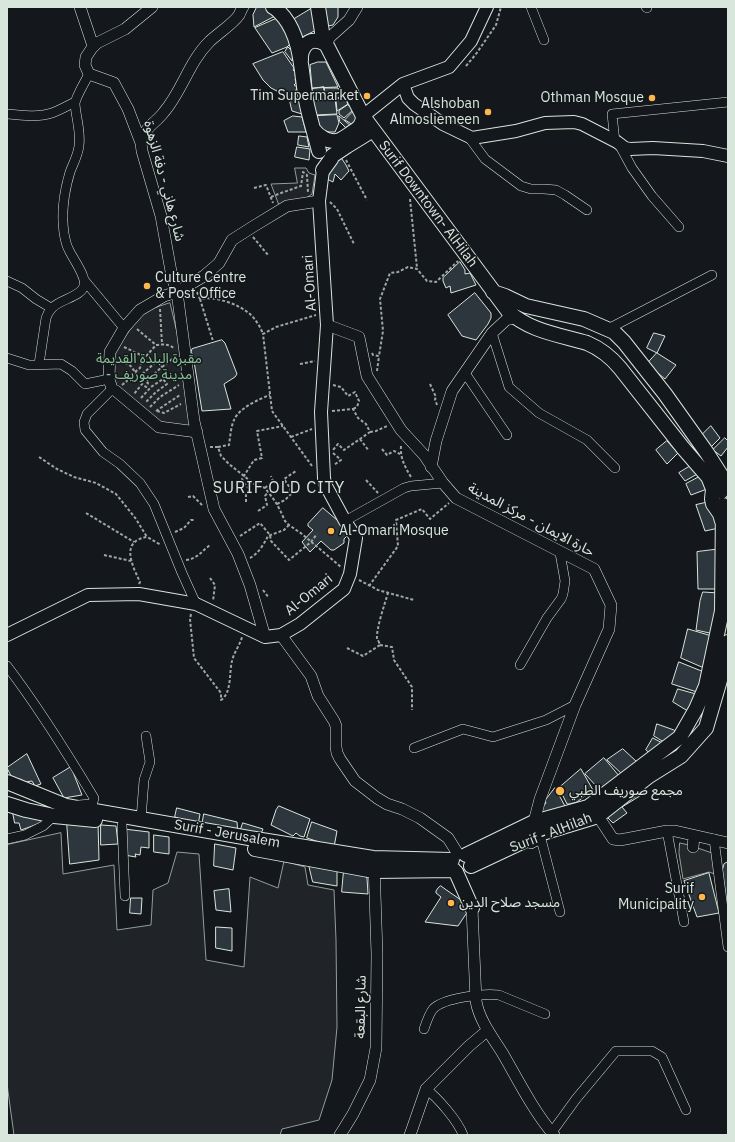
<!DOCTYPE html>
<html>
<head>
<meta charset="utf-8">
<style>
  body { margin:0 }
  #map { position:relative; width:735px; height:1142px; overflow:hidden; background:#14181c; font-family:"IBM Plex Sans",sans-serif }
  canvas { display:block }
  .frame { position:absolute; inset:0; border:8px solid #d8e6dc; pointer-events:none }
</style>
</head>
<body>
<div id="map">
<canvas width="735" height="1142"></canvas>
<div class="frame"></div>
</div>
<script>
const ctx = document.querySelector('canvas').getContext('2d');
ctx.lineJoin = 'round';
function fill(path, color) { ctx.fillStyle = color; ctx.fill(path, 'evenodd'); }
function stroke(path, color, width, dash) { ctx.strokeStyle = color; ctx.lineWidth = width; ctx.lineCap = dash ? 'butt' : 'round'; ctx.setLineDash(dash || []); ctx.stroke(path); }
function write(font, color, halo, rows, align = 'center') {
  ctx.font = font + ' "IBM Plex Sans","Noto Sans Arabic",sans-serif'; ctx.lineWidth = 3; ctx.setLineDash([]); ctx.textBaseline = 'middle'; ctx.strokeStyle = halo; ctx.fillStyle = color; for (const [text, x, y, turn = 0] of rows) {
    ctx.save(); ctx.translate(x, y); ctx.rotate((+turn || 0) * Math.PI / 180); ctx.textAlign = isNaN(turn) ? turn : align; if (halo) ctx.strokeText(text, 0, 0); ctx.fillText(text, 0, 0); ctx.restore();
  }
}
const green = new Path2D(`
  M 295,168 L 306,168 L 309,173 L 315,175 L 312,194 L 305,199 L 280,208 L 271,184 L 297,183 Z
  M 170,303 L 200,429 L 161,425 L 113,383 L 113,353 L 143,312 Z
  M 61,833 L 63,874 L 114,865 L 117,930 L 151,925 L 153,890 L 168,883 L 177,852 L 199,854 L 206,960 L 244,967 L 250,877 L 278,888 L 284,861 L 305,867 L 308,885 L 334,890 L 336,940 L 337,1027 L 332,1080 L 319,1120 L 282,1129 L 280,1135 L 14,1135 L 7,1084 L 7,845 Z`);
const parking = new Path2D(`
  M 680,843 L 689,845 L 712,853 L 715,874 L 709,872 L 683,879 L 679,853 Z`);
const building = new Path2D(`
  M 257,7 L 265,7 L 271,10 L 275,16 L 254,27 L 253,15 Z
  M 314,7 L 316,30 L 299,39 L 291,21 Z
  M 320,7 L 338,7 L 338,17 L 333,25 L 323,27 Z
  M 278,18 L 293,41 L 287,47 L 272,53 L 255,28 Z
  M 288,47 L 293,52 L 292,61 L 285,52 Z
  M 283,52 L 294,68 L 293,70 L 296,73 L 295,75 L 296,78 L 295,79 L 296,83 L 294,85 L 297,87 L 294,96 L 287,100 L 279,92 L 271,88 L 263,80 L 253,64 Z
  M 318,62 L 326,62 L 338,87 L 312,88 L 310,65 Z
  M 324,87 L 326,99 L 312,100 L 312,89 Z
  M 324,88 L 338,88 L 344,97 L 326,99 Z
  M 299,92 L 302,114 L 292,111 L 290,103 Z
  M 344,97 L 348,104 L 337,111 L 336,100 Z
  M 335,99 L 337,114 L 315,115 L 312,101 Z
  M 348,105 L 353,110 L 344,118 L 339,114 L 339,111 Z
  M 353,112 L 358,119 L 353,125 L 345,120 Z
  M 337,115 L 339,123 L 335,132 L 329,132 L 320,129 L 317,116 Z
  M 293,116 L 302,117 L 306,132 L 288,132 L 284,121 Z
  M 339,116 L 351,126 L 348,130 L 340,122 Z
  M 299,136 L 307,137 L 309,147 L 298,145 Z
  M 297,147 L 310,149 L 309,160 L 295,157 Z
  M 340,156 L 346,165 L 349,171 L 341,180 L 335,174 L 333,182 L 327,179 L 327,172 Z
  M 460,262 L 465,270 L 465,274 L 470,273 L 476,285 L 451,293 L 450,286 L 446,288 L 443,281 L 443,278 Z
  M 475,293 L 491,313 L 491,318 L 488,324 L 476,340 L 462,336 L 448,315 Z
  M 654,333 L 665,336 L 657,353 L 647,348 Z
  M 222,340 L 225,343 L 237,374 L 235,377 L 224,384 L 231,409 L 202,411 L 193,355 L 191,352 L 192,349 Z
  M 657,353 L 676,365 L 665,379 L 647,364 Z
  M 711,426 L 720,438 L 710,448 L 699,438 Z
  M 725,438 L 728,441 L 728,447 L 721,456 L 713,450 Z
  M 667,441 L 678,453 L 667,464 L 656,450 Z
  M 692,465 L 699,473 L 685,481 L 679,473 Z
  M 701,476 L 707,489 L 691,495 L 686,484 Z
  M 709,502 L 719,528 L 705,531 L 696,505 Z
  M 323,508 L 351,532 L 344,539 L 344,543 L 334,550 L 331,550 L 321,541 L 310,552 L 302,542 L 313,530 L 308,526 L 308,524 Z
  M 721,549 L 720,589 L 698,589 L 697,552 Z
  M 703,592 L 719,593 L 714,634 L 696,630 L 700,601 Z
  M 688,629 L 712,636 L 704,668 L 681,658 Z
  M 679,662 L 704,672 L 697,692 L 672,684 Z
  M 678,689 L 696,694 L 691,713 L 673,702 Z
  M 657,724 L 674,730 L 677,733 L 667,744 L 654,736 Z
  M 653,738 L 664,744 L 652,755 L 646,750 Z
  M 623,749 L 637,762 L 623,775 L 607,760 Z
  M 27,754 L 41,784 L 35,786 L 32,781 L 26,782 L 20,779 L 13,780 L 7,768 Z
  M 604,758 L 620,777 L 599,789 L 585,774 Z
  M 71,767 L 82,795 L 64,798 L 53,778 Z
  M 581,769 L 593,790 L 577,802 L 570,804 L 567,804 L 559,788 Z
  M 636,787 L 643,794 L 622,807 L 627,813 L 613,823 L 604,814 Z
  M 555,788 L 565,806 L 544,816 L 540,810 L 546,803 L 545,801 Z
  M 279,806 L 310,819 L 304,837 L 300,836 L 296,833 L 293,836 L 271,825 L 276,810 Z
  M 12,808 L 43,819 L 41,823 L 21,830 L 19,823 L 15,823 Z
  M 177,808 L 200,814 L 198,825 L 175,817 Z
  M 204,814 L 237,822 L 238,834 L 202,826 Z
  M 67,822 L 98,823 L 99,860 L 70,864 Z
  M 312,822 L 337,831 L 334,847 L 307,838 Z
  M 243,823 L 263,829 L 260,836 L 240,832 Z
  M 101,825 L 116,826 L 118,844 L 101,845 Z
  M 124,829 L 149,832 L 149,848 L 141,847 L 140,855 L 135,854 L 136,857 L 124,855 Z
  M 154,835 L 169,837 L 169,854 L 154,852 Z
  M 215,844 L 236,848 L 233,870 L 214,866 Z
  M 308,861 L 337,867 L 337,886 L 313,882 Z
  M 728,862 L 728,912 L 722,871 L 724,864 Z
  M 344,870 L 361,872 L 367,878 L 368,894 L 342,892 Z
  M 709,873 L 719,913 L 697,917 L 684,881 Z
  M 441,886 L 445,889 L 461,900 L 468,911 L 458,926 L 425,922 L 441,897 L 436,893 L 436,891 L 438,888 Z
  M 229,889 L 231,912 L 216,910 L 214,891 Z
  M 131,898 L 142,898 L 141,914 L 130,913 Z
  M 216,927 L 232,928 L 232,951 L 216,948 Z`);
const path = new Path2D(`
  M 466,66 L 476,54 L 496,25 L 501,7
  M 346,160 L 367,200
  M 254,188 L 266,185 L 273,203
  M 271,197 L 281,193 L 301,186 L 303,172 L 307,175 L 308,192
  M 410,199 L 417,268
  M 330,202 L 337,209 L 354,244
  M 253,237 L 268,255
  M 197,292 L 200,299 C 216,296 239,304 251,315 C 256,320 261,328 263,334
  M 200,299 L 213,341
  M 160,309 L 162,344
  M 137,329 L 156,345
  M 124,347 L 145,357
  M 372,353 L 373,355 L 379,356 L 383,331 L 380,299 L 390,273 L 398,272 L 408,267 L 417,269 L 427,281 L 436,282 L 458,261
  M 121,363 L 121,362 L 129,364 L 139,377 L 157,361 L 162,367 L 146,381 L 148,383 L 146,387 L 142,384 L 134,394
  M 300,364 L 315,361
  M 162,367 L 169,362 L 175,356
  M 377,371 L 379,356
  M 430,384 L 436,397 L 435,399 L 437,405
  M 122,385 L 127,381 L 126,379 L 140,368 L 142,361 L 156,345 C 164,344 169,344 175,349
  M 333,385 L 341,387 L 348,396 L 355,392 L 359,401 L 357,407 L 353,409
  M 141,398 L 151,387 L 163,379 L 167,384 L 156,392 L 146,402 L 147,403
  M 150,407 L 160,397 L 179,385
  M 156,411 L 180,395
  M 157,411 L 164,413 L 181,404
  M 332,411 L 353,409 L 358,418 L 366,424 L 370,432 L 344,450 L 338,444 L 333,450
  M 370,432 L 376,431 L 387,426
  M 291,437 L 312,429
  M 360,439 L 369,451
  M 401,446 C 400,458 405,467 411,477
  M 210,447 L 218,447 L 221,456 L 229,464 L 254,484 L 265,488 L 275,501 L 280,510 L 285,521 L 289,525 L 302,534 L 341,567
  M 218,447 L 229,445 C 230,438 231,426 234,420 C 239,408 259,399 270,395
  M 382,449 L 387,455 L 394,451 L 400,454
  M 333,453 L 341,460 L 334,465
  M 39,457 L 57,469 L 74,477 L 96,483 L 116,494 L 136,519 L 147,537
  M 312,466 L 272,411 L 263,334 L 276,327 L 316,315
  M 366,480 L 378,493
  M 265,488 L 273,481 L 271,476
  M 188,497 L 193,496 L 203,506
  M 246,502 L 246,495 L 250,489 L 246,486 L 242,479 L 254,460 L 262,458 L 257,431 L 283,426
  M 277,504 L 285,500 L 291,494 L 290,488 L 284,479 L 296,471
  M 258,511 L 267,505 L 265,496 L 268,492
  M 86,513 L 134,542
  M 175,532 L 184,528 L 191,520 L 194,520
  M 240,536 L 260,523 L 270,535 L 271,541 L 289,560 L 311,542 L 317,534
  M 104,555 L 131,561
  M 250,558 C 258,554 264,544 268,536 L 284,530 L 289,525
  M 186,560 C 197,559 202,551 210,545
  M 210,578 L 215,585 L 213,601
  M 359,580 L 378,590 L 414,600
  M 139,584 L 140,582 C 132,565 120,541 147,537 L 161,545
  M 369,586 L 398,546 L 396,520 L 422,509 L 430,519 L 449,503
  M 263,590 L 269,598
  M 191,614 L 190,619 L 194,658 L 221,693 L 221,700 C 232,693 229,672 232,661 C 234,652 240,645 242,637
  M 380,645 L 392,647 L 394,660 L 412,687 L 412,710
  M 347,648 L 363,656 L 380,645 C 380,644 378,640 377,639 C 376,629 385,603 388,593`);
const minor = new Path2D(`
  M 531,7 L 544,40
  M 646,7 L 647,8
  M 7,114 C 22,115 37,118 52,113 C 60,110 67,106 75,102
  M 468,136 L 485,159 L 521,186 L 531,189 L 544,189 L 556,190 L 565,195 L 587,210
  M 615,142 L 612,114 L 728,102
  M 619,144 L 632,168 L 652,196 L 679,227
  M 84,280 L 124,328
  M 7,281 L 22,288 L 36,299 L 51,308
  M 608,329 L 712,275
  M 492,333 L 509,387 L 539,413 L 587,440 L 615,468
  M 7,358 L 29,365 L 61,364 L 72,371 L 85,384 L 109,379
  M 39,364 L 46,318 C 47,315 49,311 52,308 C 60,299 81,297 84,286 C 87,277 73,259 69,250 C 66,245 65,239 64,233 C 61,212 64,192 70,172 C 73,164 78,155 79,146 C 81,131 76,118 75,104 C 75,98 86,80 89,74
  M 465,373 L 507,435
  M 112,389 L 87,414 L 84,422 L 85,430 L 103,452 L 120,464 L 140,483 L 154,504 L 182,573 L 196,604
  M 345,521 L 404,488 L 411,486 L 443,483
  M 520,665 L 547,618 L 561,599 L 563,594 L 565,581 L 560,553
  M 7,666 C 39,708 67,753 94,798 L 93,802 L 91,804 L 79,805
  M 414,748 L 463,729 L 493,737 L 546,720 L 575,705
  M 141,819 L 144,780 L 150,762 L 146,736
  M 122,825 L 125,896
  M 667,831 L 684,922
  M 7,839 L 25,835 L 43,826 L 54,816
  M 714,839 L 728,947
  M 531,844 L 541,839 L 560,912
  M 424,1029 C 426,1023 429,1014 433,1009 C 443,998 484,993 499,995 L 545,1014
  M 426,1089 C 438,1098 458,1121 463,1135
  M 552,1132 L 576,1099 L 616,1051 L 652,1051 L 662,1057 L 686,1110`);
const tertiary = new Path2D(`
  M 80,7 L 93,46
  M 152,7 L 125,29 L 97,43 L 92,48 L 86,57 L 85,65 L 89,74 L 114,83 L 128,109 L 141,143 L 142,151 L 161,216 L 172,277 L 177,292 L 194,421 L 214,509 L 238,554 L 250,585 L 265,637
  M 326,44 L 330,37 L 349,20 L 357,7
  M 141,143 C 144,127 155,124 164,112 C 182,91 189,62 209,42 C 217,34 233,24 239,15 C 240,13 241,10 243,7
  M 327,325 L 359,337 L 367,376 L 401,430 L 424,455 L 443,483 L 456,498 L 594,569 L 611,605 L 609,629 L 575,705 L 540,799 L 534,822
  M 197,432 L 159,427 L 116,391 L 112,389 L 109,379 L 110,352 L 124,328 L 140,310 L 164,296 L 177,292 L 204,276 L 219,263 L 232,240 L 254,226 L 287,206 L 319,201
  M 431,467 L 436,441 L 452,391 L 492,333 L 506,320 L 514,318 L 520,320
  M 281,635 L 311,676 L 318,696 L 334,721 L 336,726 L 336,747 L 337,753 L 340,759 L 355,781 L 377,798 L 387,804 L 402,809 L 420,818 L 448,838 L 458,854
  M 598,816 L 613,839 L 620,840 L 667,831 L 675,831 L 728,843
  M 693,847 L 694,836
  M 472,908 L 476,1001 C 479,1020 493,1038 503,1054 C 518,1080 534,1112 554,1135
  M 340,1135 L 353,1114 L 370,1080 L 376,1048 L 377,954 L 374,864
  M 410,1135 L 426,1089 L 469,1046 L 488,1030`);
const secondary = new Path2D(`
  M 403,84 L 408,98 L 414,104 L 443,124 L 472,138 L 516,131 L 545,123 L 574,122 L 582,124 L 617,142 L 625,148 L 630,149 L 653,148 L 703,151 L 728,156
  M 363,116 L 403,84 L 449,67 L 471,41 L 487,7
  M 7,635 L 88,595 L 139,594 L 196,604 L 265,637 L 281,635 L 300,624 L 344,589 L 350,574 L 356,538 L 345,521 L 325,484 L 324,478 L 321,412 L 327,325 L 319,201 L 323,170`);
const primary = new Path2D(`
  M 273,7 C 278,9 280,13 284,17 C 302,40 301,72 306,100 C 309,117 315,134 319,151
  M 318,7 L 322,32 L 326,44 L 363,116 L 508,311 C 529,331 560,335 587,343 C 601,349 611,357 620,368 L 683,448 L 721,492
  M 301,60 C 300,51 306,39 317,41 C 320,41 323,43 326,44
  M 313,129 C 319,137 330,144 340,140 C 344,138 348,135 351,133 C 358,129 363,125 363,116
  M 323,170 L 331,159 L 332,156 L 347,146 L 373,130
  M 493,292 L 505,296 L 526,306 L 584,319 L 614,332 L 624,342 L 665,394 L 707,453 L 728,486
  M 709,479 L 713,489 L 712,499 L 713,504 L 720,514 L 722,521
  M 7,782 L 66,806 L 249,838 L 373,858 L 452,860
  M 7,804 L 26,810 L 54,816 L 95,820
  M 255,849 L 374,871 L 454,870
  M 466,855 L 534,822 L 588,807 L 680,737 L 696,709 L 706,686 L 722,611 L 723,505
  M 471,866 L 539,834 L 598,816 L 649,776 L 681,756 L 706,728 L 725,663 L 728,642
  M 456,872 L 472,908`);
const markers = [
  [367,96,4,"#ffb74d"],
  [652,98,4,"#ffb74d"],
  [488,112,4,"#ffb74d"],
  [147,286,4,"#ffb74d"],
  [331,531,4,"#ffb74d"],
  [560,791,5,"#ffb74d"],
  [702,897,4,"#ffb74d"],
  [451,903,4,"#ffb74d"]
];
const poiNames = [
  ["Tim Supermarket",359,96],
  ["Othman Mosque",644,98],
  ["Alshoban",480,104],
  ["Almosliemeen",480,120],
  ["Culture Centre",155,278,"left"],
  ["& Post Office",155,294,"left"],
  ["Al-Omari Mosque",339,531,"left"],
  ["مجمع صوريف الطبي",569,791,"left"],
  ["Surif",694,889],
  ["Municipality",694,905],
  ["مسجد صلاح الدين",459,903,"left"]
];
const streetNames = [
  ["شارع هاني - دفة الزهوة",164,181,75],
  ["Surif Downtown- AlHilah",428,204,53],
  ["Al-Omari",310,283,-94],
  ["حارة الايمان - مركز المدينة",531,520,28],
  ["Al-Omari",309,595,-39],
  ["Surif - AlHilah",551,833,-21],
  ["Surif - Jerusalem",227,834,10],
  ["شارع البقعة",361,1007,-89]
];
const parkNames = [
  ["مقبرة البلدة القديمة",149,359],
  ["- مدينة صوريف",149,375]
];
const quarterNames = [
  ["SURIF OLD CITY",279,488]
];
fill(green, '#202428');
stroke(green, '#939e99', 1);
fill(parking, '#24282b');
stroke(parking, '#939e99', 1);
fill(building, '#2c363c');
stroke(building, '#d8e6dc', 1);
stroke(minor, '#d8e6dc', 10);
stroke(tertiary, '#d8e6dc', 12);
stroke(secondary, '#d8e6dc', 14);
stroke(primary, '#d8e6dc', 16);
stroke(path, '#9da8a2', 2, [3, 2]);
stroke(minor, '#14181c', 9);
stroke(tertiary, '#14181c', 11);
stroke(secondary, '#14181c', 12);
stroke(primary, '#14181c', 14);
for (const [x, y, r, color] of markers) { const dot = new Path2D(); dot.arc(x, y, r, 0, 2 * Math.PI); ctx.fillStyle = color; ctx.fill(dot); stroke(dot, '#14181c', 1.5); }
write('14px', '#d8e6dc', '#14181c', poiNames, 'right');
write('14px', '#d8e6dc', '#14181c', streetNames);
write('14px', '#8ac095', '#14181c', parkNames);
ctx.letterSpacing = '1px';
write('16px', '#d8e6dc', '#14181c', quarterNames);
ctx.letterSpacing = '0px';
</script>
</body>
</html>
